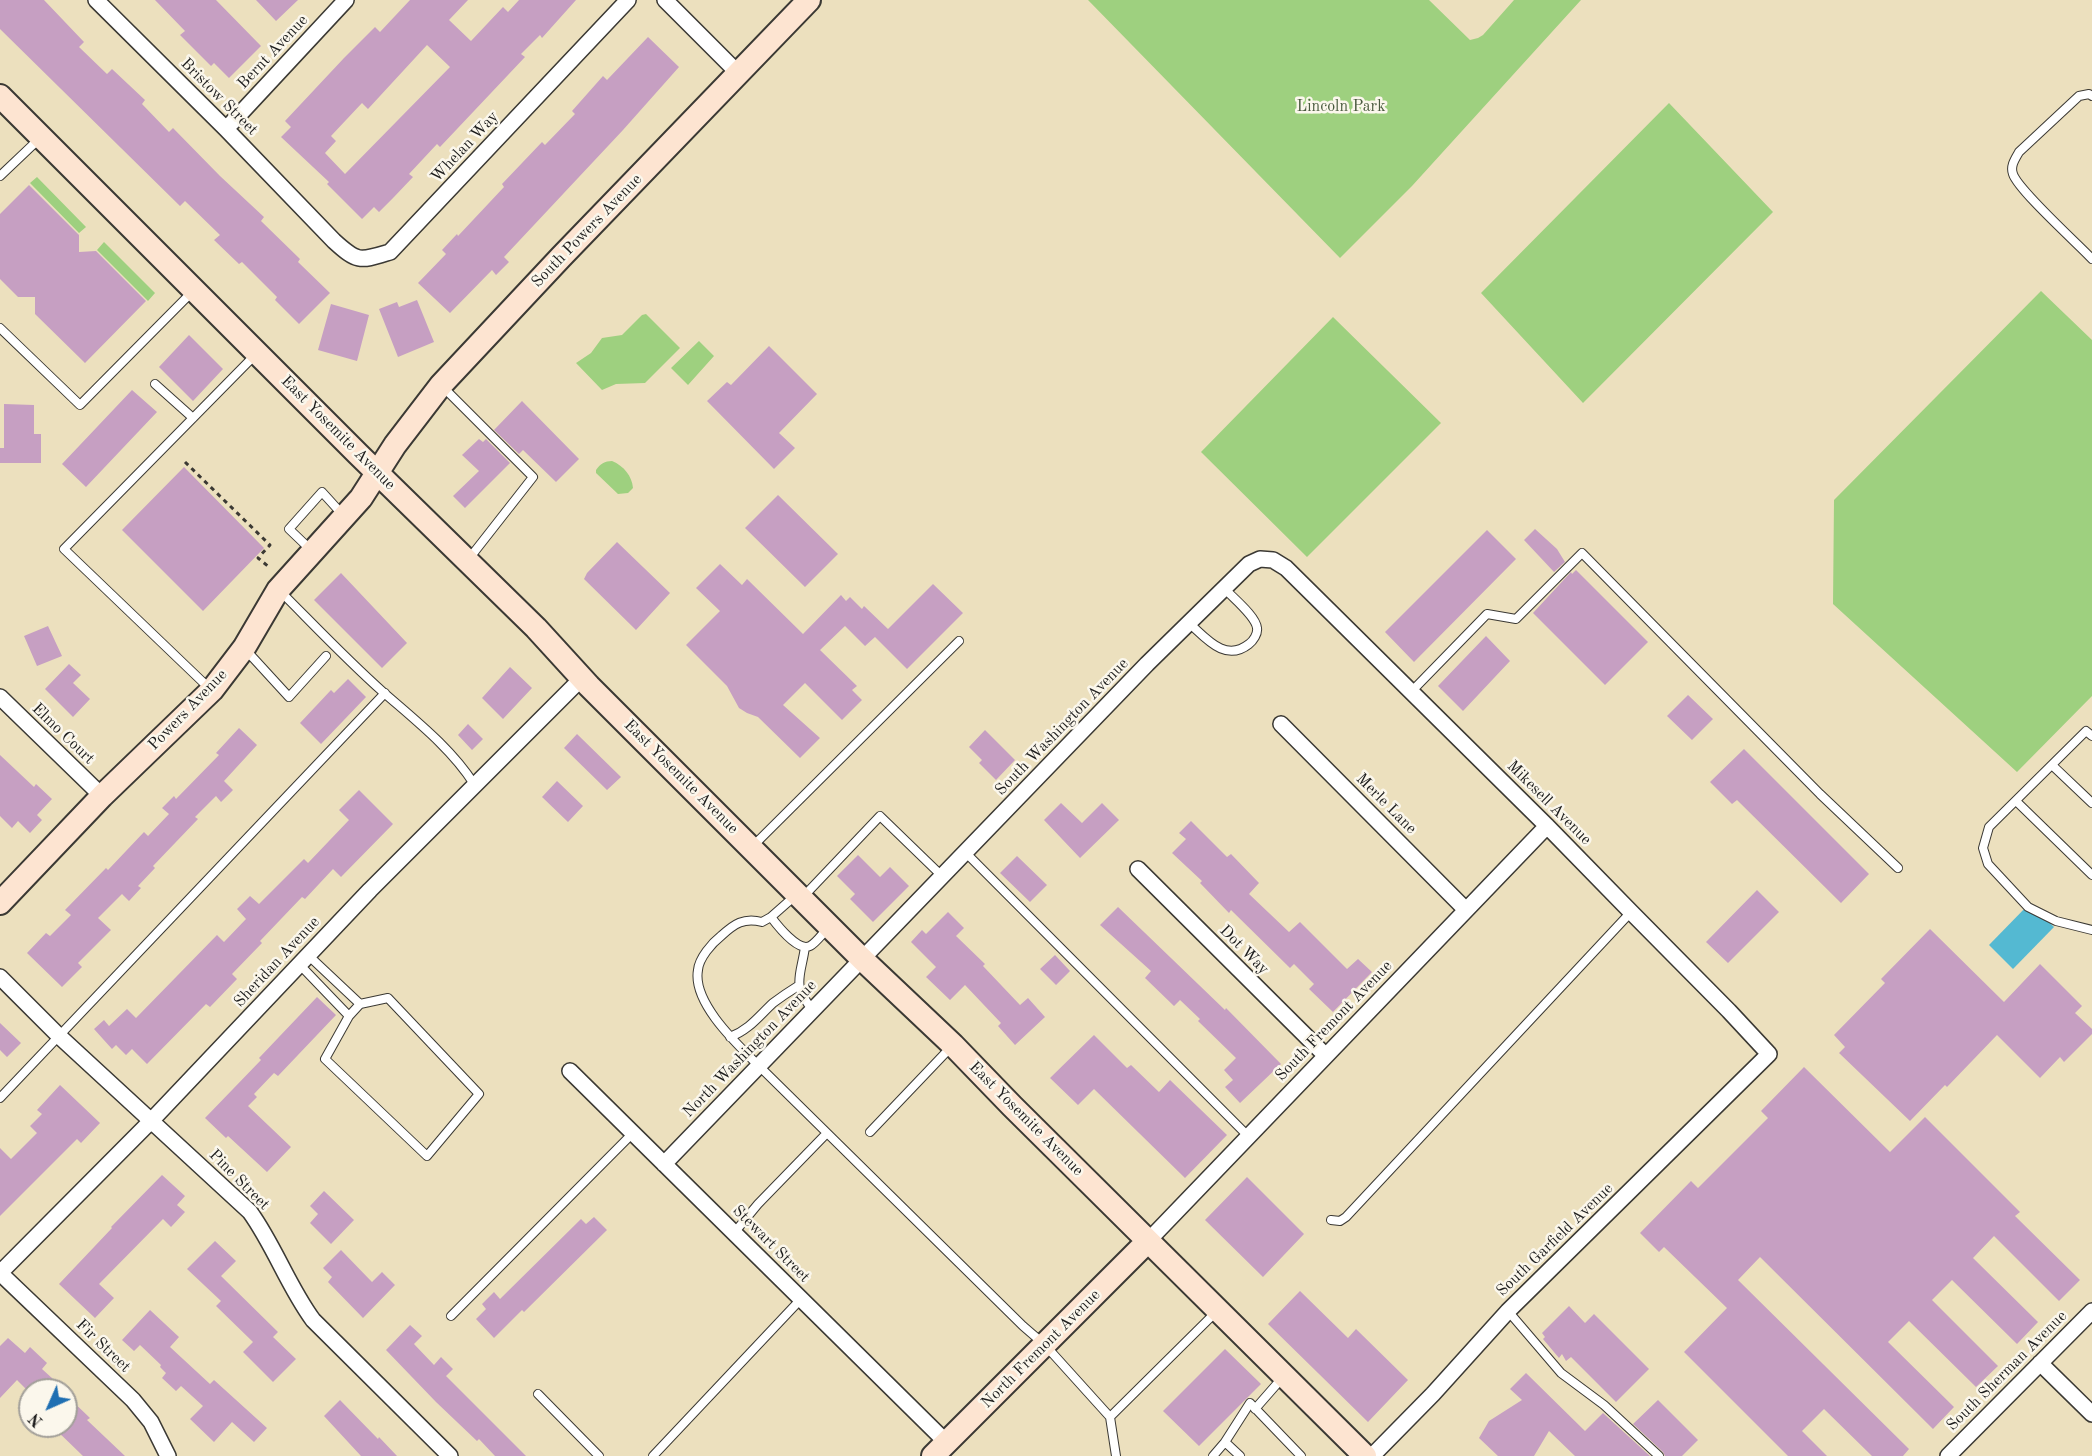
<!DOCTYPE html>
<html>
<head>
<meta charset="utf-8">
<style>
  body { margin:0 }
  #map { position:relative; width:2092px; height:1456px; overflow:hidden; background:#ece0be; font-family:"Old Standard TT",serif }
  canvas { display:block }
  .north { position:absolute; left:18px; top:1378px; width:60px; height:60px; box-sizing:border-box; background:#fbf7ec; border:2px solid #a29f99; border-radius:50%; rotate:225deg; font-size:16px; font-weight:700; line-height:24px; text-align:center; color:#1c1c1c }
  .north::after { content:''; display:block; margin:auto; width:21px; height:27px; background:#1f6fb2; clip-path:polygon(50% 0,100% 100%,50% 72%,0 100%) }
</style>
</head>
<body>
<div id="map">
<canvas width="2092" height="1456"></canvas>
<div class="north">N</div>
</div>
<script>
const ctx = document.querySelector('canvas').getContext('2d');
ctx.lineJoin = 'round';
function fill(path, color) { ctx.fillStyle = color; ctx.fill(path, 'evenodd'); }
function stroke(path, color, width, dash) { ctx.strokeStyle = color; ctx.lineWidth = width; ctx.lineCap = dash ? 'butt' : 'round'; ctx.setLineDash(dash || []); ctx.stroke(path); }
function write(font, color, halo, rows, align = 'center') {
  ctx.font = font + ' "Old Standard TT",serif'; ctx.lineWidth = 5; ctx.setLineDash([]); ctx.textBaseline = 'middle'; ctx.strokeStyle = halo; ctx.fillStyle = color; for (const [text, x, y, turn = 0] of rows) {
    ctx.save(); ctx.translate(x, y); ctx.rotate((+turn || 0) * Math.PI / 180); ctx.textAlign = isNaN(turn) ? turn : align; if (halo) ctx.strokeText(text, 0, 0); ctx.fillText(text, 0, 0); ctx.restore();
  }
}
const green = new Path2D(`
  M 1088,0 L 1429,0 L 1470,40 L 1478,38 L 1483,35 L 1514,0 L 1581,0 L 1412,186 L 1340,258 Z
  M 1669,103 L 1773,212 L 1583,403 L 1481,293 Z
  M 37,177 L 86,227 L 79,233 L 30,183 Z
  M 104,242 L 155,293 L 148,301 L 97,250 Z
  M 2041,291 L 2092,340 L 2092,696 L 2017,772 L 1833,604 L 1834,500 Z
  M 646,314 L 680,348 L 645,383 L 616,384 L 602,390 L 576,363 L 591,353 L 602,338 L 622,335 L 642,315 Z
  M 1333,317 L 1441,423 L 1307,557 L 1201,452 Z
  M 699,341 L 714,356 L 688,385 L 671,368 Z
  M 612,461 C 624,466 632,476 633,488 L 628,493 L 618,494 L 596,473 L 596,470 C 600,464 605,461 612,461 Z`);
const water = new Path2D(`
  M 2030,903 L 2054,927 L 2013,969 L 1989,945 Z`);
const building = new Path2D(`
  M 0,0 L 44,0 L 84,42 L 79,47 L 107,74 L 112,69 L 145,100 L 142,104 L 169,132 L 173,128 L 220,176 L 264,217 L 261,221 L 300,259 L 298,262 L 330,293 L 299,324 L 275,300 L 277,297 L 242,262 L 239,264 L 214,240 L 220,235 L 185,201 L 180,206 L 0,29 Z
  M 155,0 L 216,0 L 261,46 L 229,78 L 214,63 L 211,66 L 180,35 L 185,31 Z
  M 256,0 L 298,0 L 276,21 Z
  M 410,0 L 468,0 L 449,20 L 471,41 L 503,7 L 508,12 L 519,0 L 576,0 L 542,38 L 540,35 L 521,54 L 525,57 L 440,147 L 437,144 L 409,174 L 413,177 L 394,197 L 379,212 L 374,207 L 362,219 L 327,184 L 329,182 L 281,137 L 291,127 L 285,121 L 344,58 L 375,27 L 380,32 ZM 427,45 L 450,67 L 345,174 L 325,153 L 336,141 L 331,136 L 362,103 L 368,109 Z
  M 648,37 L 679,67 L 623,130 L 504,257 L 509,262 L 496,275 L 492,270 L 450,313 L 418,283 L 446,254 L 442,250 L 457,234 L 458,236 L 504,187 L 502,184 L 542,142 L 545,145 L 575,114 L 572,111 L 603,76 L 607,80 Z
  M 29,185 L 79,235 L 79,252 L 96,251 L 146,301 L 85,363 L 35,314 L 35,297 L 18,297 L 0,279 L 0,214 Z
  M 417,300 L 434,342 L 398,357 L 379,309 L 397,302 L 399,307 Z
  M 331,304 L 369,315 L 357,361 L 318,350 Z
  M 189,335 L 223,369 L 193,401 L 159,367 Z
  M 769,346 L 817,394 L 779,433 L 795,448 L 774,469 L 707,401 L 727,382 L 731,385 Z
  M 132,390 L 157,412 L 86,487 L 62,464 Z
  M 522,401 L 579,459 L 556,482 L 523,450 L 519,454 L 494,430 Z
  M 4,404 L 34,405 L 34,434 L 41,434 L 41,463 L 0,463 L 0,448 L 4,448 Z
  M 479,439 L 483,442 L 486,439 L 510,463 L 465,508 L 453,496 L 479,471 L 462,455 Z
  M 184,467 L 264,548 L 203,611 L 122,530 Z
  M 778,495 L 838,554 L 805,587 L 745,528 Z
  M 1535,529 L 1557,549 L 1565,562 L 1554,572 L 1524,540 Z
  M 1487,530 L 1516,559 L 1414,662 L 1385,632 Z
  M 617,542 L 670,593 L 636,630 L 584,579 L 587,573 Z
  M 720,564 L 742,585 L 747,579 L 803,634 L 841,595 L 846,601 L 850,597 L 862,609 L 864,606 L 888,629 L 933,584 L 963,613 L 907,669 L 875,637 L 865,646 L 845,626 L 820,650 L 857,686 L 852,690 L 862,700 L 842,720 L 805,683 L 783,705 L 820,738 L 800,758 L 758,717 L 747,713 L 739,708 L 727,686 L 686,645 L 720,611 L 696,588 Z
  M 1576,570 L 1648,642 L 1605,685 L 1533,613 L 1571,572 L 1572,574 Z
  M 341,573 L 407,643 L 382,668 L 314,600 Z
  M 48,626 L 62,656 L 37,666 L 24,636 Z
  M 1486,636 L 1510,661 L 1463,711 L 1438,686 Z
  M 69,664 L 81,675 L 73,683 L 90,699 L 73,717 L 45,689 Z
  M 510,667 L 532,688 L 503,719 L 482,698 Z
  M 348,679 L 366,697 L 321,744 L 300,723 L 331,690 L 334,693 Z
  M 1688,695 L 1713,719 L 1692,740 L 1667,716 Z
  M 468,724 L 483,739 L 472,750 L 458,735 Z
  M 239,728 L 257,745 L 224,781 L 233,790 L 221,802 L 216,796 L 195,817 L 198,819 L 153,866 L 155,868 L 138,886 L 141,888 L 129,901 L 122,894 L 98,918 L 111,930 L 78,963 L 82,967 L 62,987 L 27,953 L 46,933 L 50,936 L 71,915 L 65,910 L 106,868 L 108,870 L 144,832 L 148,836 L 169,814 L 162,808 L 174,796 L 176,799 L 219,755 L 216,753 Z
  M 985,730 L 1015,760 L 996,780 L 979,763 L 982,760 L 969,747 Z
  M 577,734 L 621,777 L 607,790 L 564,748 Z
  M 1744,749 L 1869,874 L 1841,903 L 1737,800 L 1732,804 L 1710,782 Z
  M 0,755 L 34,787 L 36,784 L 52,799 L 37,815 L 42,820 L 30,833 L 18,821 L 12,828 L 0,816 Z
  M 557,781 L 583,806 L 568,822 L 542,797 Z
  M 359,790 L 393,824 L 341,877 L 333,869 L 305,899 L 302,897 L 260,941 L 262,943 L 232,974 L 237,979 L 210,1007 L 206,1004 L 147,1064 L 132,1049 L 126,1055 L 116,1045 L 112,1049 L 94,1029 L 104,1020 L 109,1026 L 127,1009 L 136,1018 L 217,935 L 224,942 L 246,919 L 237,909 L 250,896 L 259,904 L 304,859 L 308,863 L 349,820 L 339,810 Z
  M 1061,803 L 1082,823 L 1102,803 L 1119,820 L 1080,858 L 1044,820 Z
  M 1191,821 L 1227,857 L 1231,854 L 1259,883 L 1249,894 L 1289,932 L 1300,922 L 1347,969 L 1358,959 L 1372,972 L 1333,1012 L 1309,989 L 1314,984 L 1294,964 L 1290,968 L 1231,910 L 1229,913 L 1200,883 L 1202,881 L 1172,853 L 1186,839 L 1179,833 Z
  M 858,855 L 880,877 L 890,867 L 909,886 L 873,922 L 850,899 L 855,894 L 837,876 Z
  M 1017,856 L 1047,885 L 1030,902 L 1000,873 Z
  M 1757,890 L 1779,912 L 1728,963 L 1706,942 Z
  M 1118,907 L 1225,1010 L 1226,1008 L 1281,1064 L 1240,1103 L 1225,1087 L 1233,1080 L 1224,1070 L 1236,1058 L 1198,1021 L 1200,1019 L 1180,1000 L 1174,1006 L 1145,978 L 1151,971 L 1100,925 Z
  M 948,912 L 964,928 L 956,936 L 985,964 L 983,966 L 1020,1005 L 1028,998 L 1045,1017 L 1015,1045 L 998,1026 L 1001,1023 L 965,985 L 950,1000 L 926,977 L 936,967 L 911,942 L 922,930 L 926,934 Z
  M 1930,929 L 2004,1002 L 2040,964 L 2082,1006 L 2075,1013 L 2092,1029 L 2092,1034 L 2064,1062 L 2060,1057 L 2040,1078 L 1997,1035 L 1947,1087 L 1945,1085 L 1910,1121 L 1839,1053 L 1845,1047 L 1834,1035 L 1885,983 L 1881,979 Z
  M 1055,955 L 1070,971 L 1056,985 L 1040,969 Z
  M 317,997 L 336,1015 L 278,1076 L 274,1073 L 254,1094 L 257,1097 L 248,1106 L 291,1147 L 267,1172 L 228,1136 L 226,1138 L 205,1118 L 261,1060 L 259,1058 Z
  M 0,1023 L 21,1043 L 7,1057 L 0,1050 Z
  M 1094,1035 L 1127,1068 L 1131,1065 L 1159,1092 L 1170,1080 L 1227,1135 L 1185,1178 L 1094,1089 L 1078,1105 L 1050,1078 Z
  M 1804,1067 L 1890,1152 L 1925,1117 L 2020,1212 L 2015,1216 L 2080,1280 L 2059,1301 L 1994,1236 L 1973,1258 L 2038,1322 L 2017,1344 L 1952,1280 L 1932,1300 L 1998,1366 L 1976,1387 L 1909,1321 L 1888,1342 L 1954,1407 L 1933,1429 L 1760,1257 L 1738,1280 L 1909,1449 L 1903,1456 L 1872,1456 L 1824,1409 L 1802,1431 L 1827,1456 L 1788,1456 L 1684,1352 L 1727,1308 L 1664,1247 L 1659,1252 L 1640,1233 L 1691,1181 L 1698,1188 L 1768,1118 L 1761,1111 Z
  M 60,1085 L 100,1123 L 81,1143 L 77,1139 L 0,1216 L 0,1148 L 11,1159 L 37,1133 L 30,1126 L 42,1114 L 37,1110 Z
  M 162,1175 L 185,1196 L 177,1205 L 185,1212 L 171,1227 L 163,1219 L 99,1284 L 114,1298 L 95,1318 L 59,1284 L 112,1228 L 111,1227 Z
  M 1247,1177 L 1304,1234 L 1263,1277 L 1205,1220 Z
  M 324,1191 L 354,1220 L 331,1244 L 310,1223 L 318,1214 L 310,1206 Z
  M 594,1217 L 607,1230 L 524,1312 L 522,1310 L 494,1338 L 476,1319 L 486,1309 L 482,1304 L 494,1292 L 500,1299 L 581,1219 L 586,1224 Z
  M 215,1241 L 236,1261 L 221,1276 L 278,1332 L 273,1337 L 296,1359 L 273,1382 L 243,1352 L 253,1342 L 216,1306 L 221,1301 L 187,1269 Z
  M 341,1250 L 372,1282 L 382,1272 L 395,1285 L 363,1318 L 328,1282 L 332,1277 L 323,1268 Z
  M 1300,1291 L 1348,1338 L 1356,1329 L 1408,1380 L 1368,1422 L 1268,1324 Z
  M 1569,1306 L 1585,1323 L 1594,1314 L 1649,1369 L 1616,1402 L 1571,1357 L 1566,1361 L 1562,1354 L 1559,1358 L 1543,1339 L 1545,1337 L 1542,1333 Z
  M 150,1310 L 179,1337 L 170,1347 L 210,1384 L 214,1380 L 267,1428 L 254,1442 L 232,1422 L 214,1442 L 190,1419 L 203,1406 L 181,1386 L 176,1391 L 162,1378 L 166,1373 L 160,1367 L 161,1365 L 140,1345 L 134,1351 L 122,1340 Z
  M 410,1325 L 422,1336 L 414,1344 L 434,1365 L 441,1357 L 453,1369 L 446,1376 L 526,1456 L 495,1456 L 479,1439 L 477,1441 L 436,1402 L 386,1350 Z
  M 8,1338 L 25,1353 L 30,1347 L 47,1363 L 42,1369 L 53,1379 L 42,1390 L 27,1390 L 17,1380 L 0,1398 L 0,1346 Z
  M 1225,1349 L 1261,1384 L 1199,1446 L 1163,1411 Z
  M 1526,1373 L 1585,1431 L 1603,1413 L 1650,1456 L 1575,1456 L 1549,1431 L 1534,1456 L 1498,1456 L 1479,1438 L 1489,1421 L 1522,1400 L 1510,1389 Z
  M 66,1395 L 90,1418 L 87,1420 L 125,1456 L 83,1456 L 52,1426 L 66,1426 Z
  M 340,1400 L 378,1439 L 379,1437 L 397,1456 L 361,1456 L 324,1416 Z
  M 1658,1400 L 1698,1440 L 1682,1456 L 1665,1456 L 1663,1452 L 1633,1424 Z`);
const path = new Path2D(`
  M 185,462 L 270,545 L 258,558 L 269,567`);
const lane = new Path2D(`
  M 2092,96 L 2089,94 L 2079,96 L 2019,152 C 2015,159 2010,166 2013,174 C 2018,190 2077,243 2092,259
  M 0,176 L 40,138
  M 0,328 L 80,405 L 193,291
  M 155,384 L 193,418
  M 442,386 L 533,477 L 468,560
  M 312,551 L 289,529 L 322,492 L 342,514
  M 280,591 C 314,625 347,660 383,692 C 415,720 451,748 474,784
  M 1189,623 C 1206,638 1225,663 1249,644 C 1253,641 1258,634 1257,628 C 1256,616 1232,597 1224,588
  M 245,649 L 289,697 L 326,656
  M 209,688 L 64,549 L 256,354
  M 1411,692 L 1487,614 L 1516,619 L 1582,553 L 1820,794 L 1898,868
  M 2092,736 L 2086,731 L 1989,827 L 1983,848 L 1988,864 L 2028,907 L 2056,921 L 2092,930
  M 2052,765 L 2092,803
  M 2016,801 L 2092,875
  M 752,847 L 959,641
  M 966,853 L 1248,1136
  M 796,895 L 771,917 L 762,922 C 744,917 734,924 721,936 C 712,943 699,958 698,970 C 692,1003 738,1045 759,1066 L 1023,1326 L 1045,1345 L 1110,1417 L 1217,1311
  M 803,897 L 880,816 L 943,877
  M 771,917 C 777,925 798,952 810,946 C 816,943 823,933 828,928
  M 805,947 C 801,976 791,985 813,1010
  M 309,956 L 360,1004
  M 300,965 L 349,1016
  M 388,998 L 479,1094 L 427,1156 L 325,1059 L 349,1016 L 360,1004 Z
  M 730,1037 C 749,1030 759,1016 773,1003 C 781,997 790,991 798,986
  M 0,1098 L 385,693
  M 870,1132 L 952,1046
  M 1331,1220 L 1340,1221 L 1346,1217 L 1631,912
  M 734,1233 L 758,1204 L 827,1133
  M 1508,1311 L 1561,1373 L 1604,1405 L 1659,1456
  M 451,1316 L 633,1133
  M 538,1394 L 599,1456
  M 1255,1409 L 1283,1377
  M 1110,1417 L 1116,1456
  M 1225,1442 L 1250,1403 L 1301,1456
  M 653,1456 L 801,1299
  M 1213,1456 L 1225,1442 L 1240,1456`);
const street = new Path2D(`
  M 96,0 L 226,129 L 334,241 C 358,263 360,261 390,252 L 628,0
  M 665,0 L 738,73
  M 226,129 L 346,0
  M 0,697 L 102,796
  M 1281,724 L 1466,910
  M 1138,869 L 1325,1055
  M 0,977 L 59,1036 L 250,1212 C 275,1247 288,1286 313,1320 L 450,1456
  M 570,1071 L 947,1443
  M 664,1164 L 1147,664 L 1249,564 L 1260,559 L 1273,560 L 1286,568 L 1547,826 L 1631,912 L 1729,1011 L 1769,1054 L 1508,1311 L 1433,1394 L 1372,1456
  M 1148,1241 L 1547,826
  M 0,1273 L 151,1121 L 370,890 L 582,678
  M 0,1273 L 133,1400 L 151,1422 L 168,1456
  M 2040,1363 L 2092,1414
  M 1948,1456 L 2092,1311`);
const secondary = new Path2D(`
  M 0,96 L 358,454 L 536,628 L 589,686 L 862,959 L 953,1045 L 1012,1106 L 1365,1456
  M 0,903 L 102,796 L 212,690 L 244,648 L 278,590 L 361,498 L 395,445 L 441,385 L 561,257 L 809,0
  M 933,1456 L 1148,1241`);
const streetNames = [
  ["Bernt Avenue",273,52,-47],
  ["Bristow Street",219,97,45],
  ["Whelan Way",465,147,-47],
  ["South Powers Avenue",587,231,-46],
  ["East Yosemite Avenue",338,433,45],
  ["Powers Avenue",188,710,-46],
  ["South Washington Avenue",1062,727,-46],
  ["Elmo Court",63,734,44],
  ["East Yosemite Avenue",681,777,45],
  ["Mikesell Avenue",1549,803,45],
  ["Merle Lane",1386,804,45],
  ["Dot Way",1244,950,45],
  ["Sheridan Avenue",277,962,-47],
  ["South Fremont Avenue",1334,1021,-46],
  ["North Washington Avenue",750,1049,-46],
  ["East Yosemite Avenue",1026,1119,45],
  ["Pine Street",239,1180,45],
  ["South Garfield Avenue",1555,1240,-44],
  ["Stewart Street",771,1244,45],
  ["Fir Street",103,1346,44],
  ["North Fremont Avenue",1041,1349,-45],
  ["South Sherman Avenue",2007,1371,-45]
];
const parkNames = [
  ["Lincoln Park",1341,107]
];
fill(green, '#9ed07f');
fill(water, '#54b9d2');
fill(building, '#c69fc2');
stroke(lane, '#3b3934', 10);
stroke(street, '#3b3934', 18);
stroke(secondary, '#3b3934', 26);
stroke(path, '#3b3934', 3, [4.5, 4.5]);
stroke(lane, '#fff', 8);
stroke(street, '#fff', 15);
stroke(secondary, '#fde4d1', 22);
write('16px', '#1c1c1c', '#fbf7ec', streetNames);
write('16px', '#4a5b3f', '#fbf7ec', parkNames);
</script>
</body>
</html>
